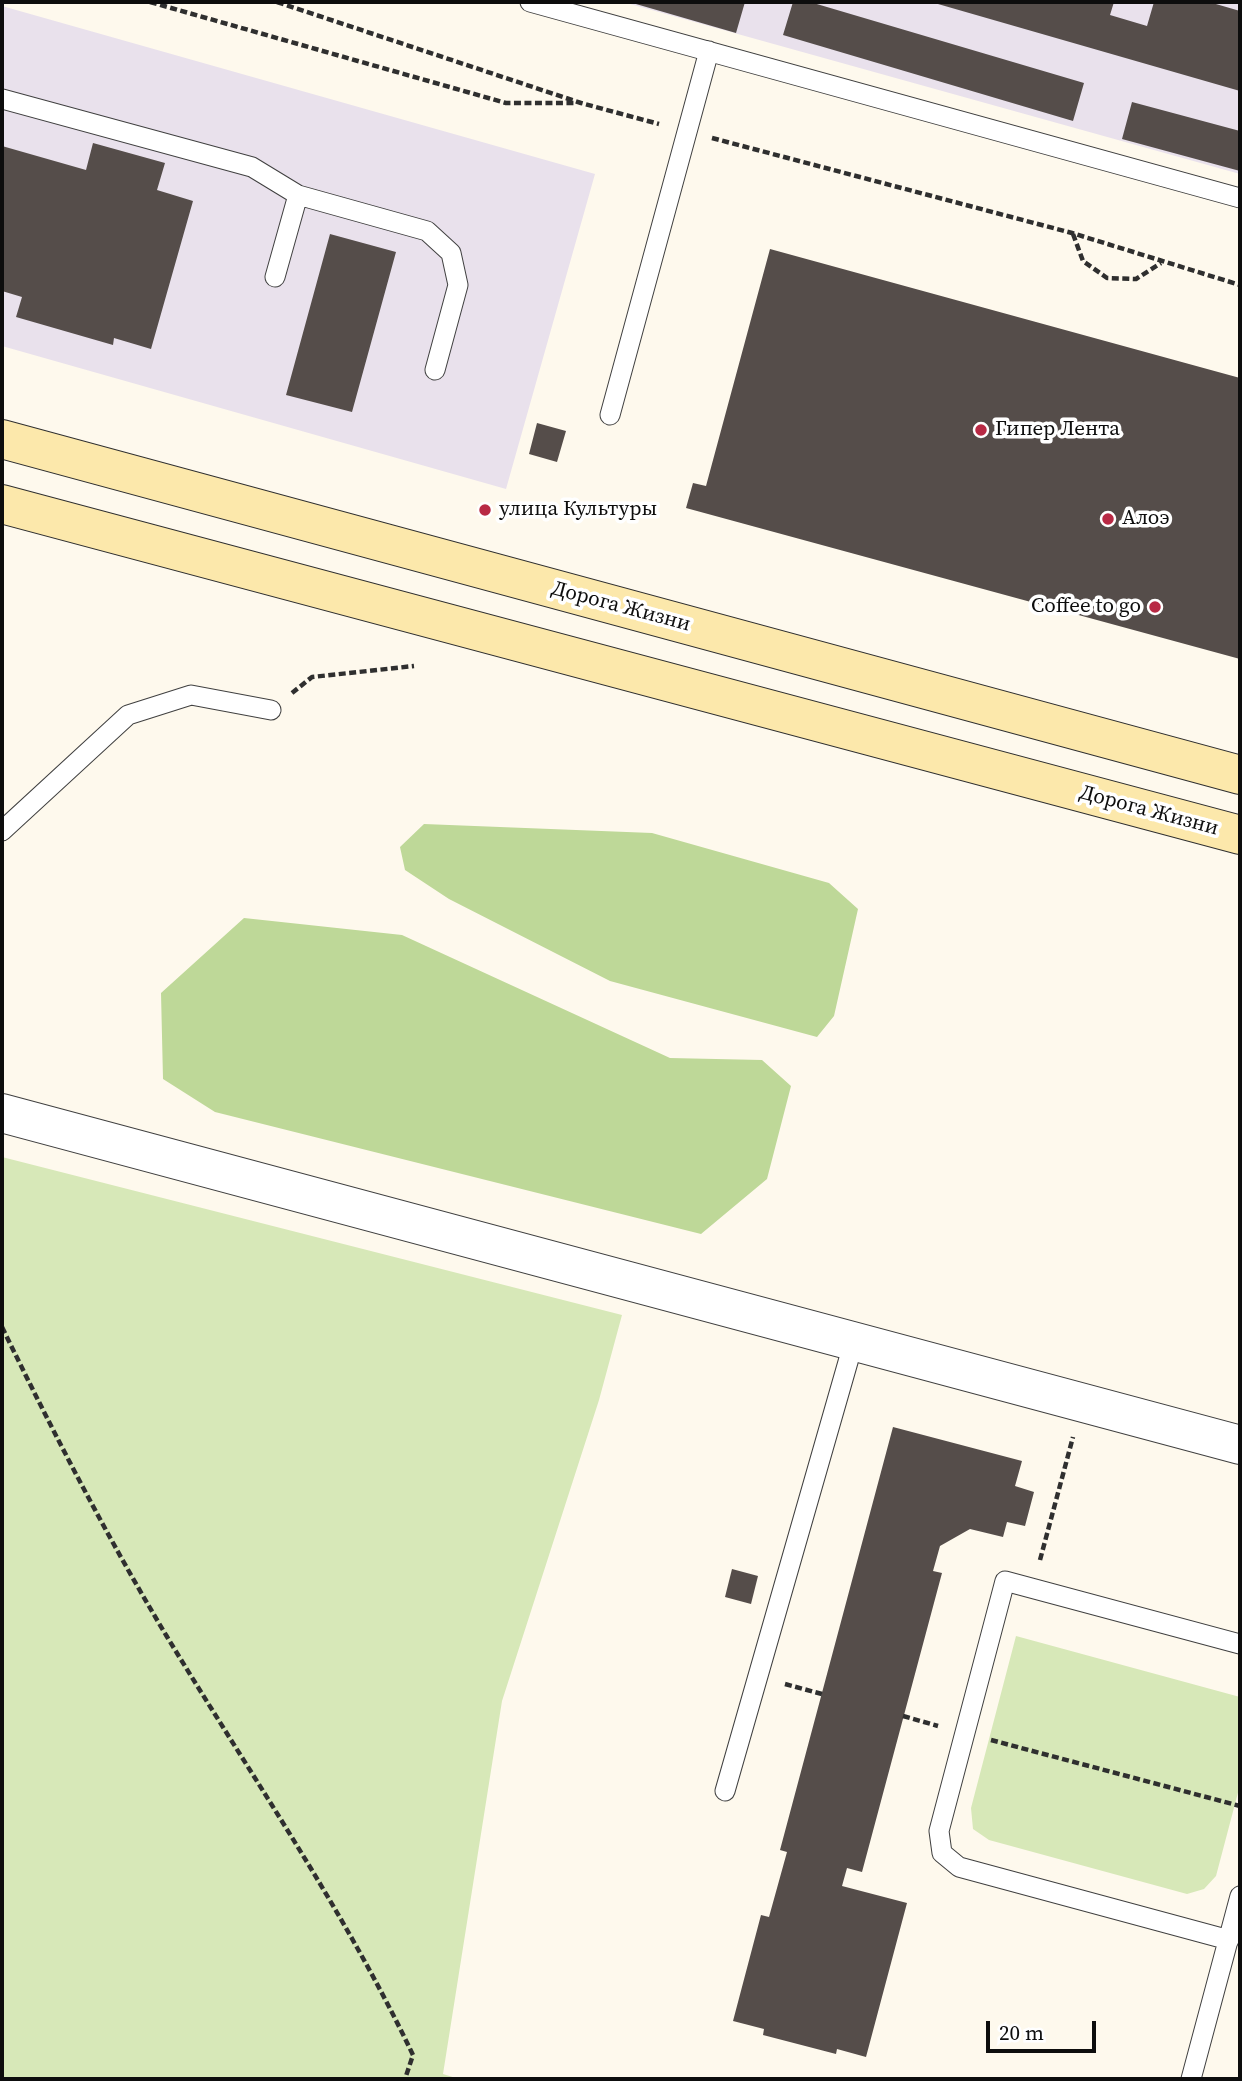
<!DOCTYPE html>
<html>
<head>
<meta charset="utf-8">
<style>
  body { margin:0 }
  #map { position:relative; width:1242px; height:2081px; overflow:hidden; background:#fef9ed; font-family:"Source Serif 4",serif }
  canvas { display:block }
  .frame { position:absolute; inset:0; border:4px solid #0d0d0d; pointer-events:none }
  .scale { position:absolute; left:986px; top:2021px; width:110px; height:32px; box-sizing:border-box; border:4px solid #0d0d0d; border-top:0; padding-left:9px; font-size:21px; line-height:24px; white-space:nowrap; color:#0d0d0d; -webkit-text-stroke:5px #fff; paint-order:stroke }
</style>
</head>
<body>
<div id="map">
<canvas width="1242" height="2081"></canvas>
<div class="frame"></div>
<div class="scale">20 m</div>
</div>
<script>
const ctx = document.querySelector('canvas').getContext('2d');
ctx.lineJoin = 'round';
function fill(path, color) { ctx.fillStyle = color; ctx.fill(path, 'evenodd'); }
function stroke(path, color, width, dash) { ctx.strokeStyle = color; ctx.lineWidth = width; ctx.lineCap = dash ? 'butt' : 'round'; ctx.setLineDash(dash || []); ctx.stroke(path); }
function write(font, color, halo, rows, align = 'center') {
  ctx.font = font + ' "Source Serif 4",serif'; ctx.lineWidth = 7; ctx.setLineDash([]); ctx.textBaseline = 'middle'; ctx.strokeStyle = halo; ctx.fillStyle = color; for (const [text, x, y, turn = 0] of rows) {
    ctx.save(); ctx.translate(x, y); ctx.rotate((+turn || 0) * Math.PI / 180); ctx.textAlign = isNaN(turn) ? turn : align; if (halo) ctx.strokeText(text, 0, 0); ctx.fillText(text, 0, 0); ctx.restore();
  }
}
const industrial = new Path2D(`
  M 623,2 L 1240,2 L 1240,174 Z
  M 2,6 L 595,174 L 506,489 L 2,346 Z`);
const green = new Path2D(`
  M 2,1157 L 622,1315 L 599,1400 L 502,1701 L 443,2074 L 459,2079 L 2,2079 Z
  M 1016,1636 L 1240,1697 L 1240,1785 L 1216,1876 L 1204,1889 L 1187,1894 L 989,1840 L 973,1829 L 971,1808 Z`);
const forest = new Path2D(`
  M 424,824 L 652,833 L 829,883 L 858,909 L 834,1016 L 817,1037 L 610,981 L 449,899 L 405,870 L 400,847 Z
  M 244,918 L 402,935 L 670,1058 L 762,1060 L 791,1086 L 767,1179 L 701,1234 L 215,1112 L 163,1079 L 161,993 Z`);
const building = new Path2D(`
  M 629,2 L 745,2 L 736,33 Z
  M 793,2 L 810,2 L 1084,83 L 1073,121 L 783,35 Z
  M 931,2 L 1114,2 L 1110,15 L 1147,26 L 1154,2 L 1209,2 L 1240,11 L 1240,91 Z
  M 1132,102 L 1240,131 L 1240,171 L 1122,139 Z
  M 93,143 L 165,163 L 157,190 L 193,201 L 151,349 L 114,338 L 113,345 L 16,317 L 22,297 L 2,291 L 2,146 L 86,170 Z
  M 330,234 L 396,252 L 352,412 L 286,395 Z
  M 770,249 L 1240,378 L 1240,659 L 686,508 L 693,483 L 706,486 Z
  M 537,423 L 566,431 L 557,462 L 529,454 Z
  M 893,1427 L 1022,1461 L 1015,1486 L 1034,1492 L 1025,1526 L 1007,1522 L 1003,1537 L 970,1529 L 940,1546 L 933,1571 L 942,1573 L 862,1872 L 847,1868 L 842,1886 L 907,1903 L 866,2057 L 837,2049 L 836,2054 L 763,2035 L 764,2029 L 733,2021 L 761,1915 L 769,1917 L 787,1852 L 780,1850 Z
  M 732,1569 L 758,1576 L 751,1604 L 725,1597 Z`);
const path = new Path2D(`
  M 150,2 L 506,103 L 577,103
  M 277,2 L 581,103 L 659,124
  M 712,138 L 1072,233 L 1240,285
  M 1073,234 L 1083,261 L 1107,278 L 1136,279 L 1161,263
  M 292,693 L 312,677 L 414,666
  M 2,1327 C 53,1432 106,1535 166,1635 C 250,1774 343,1908 413,2055 L 405,2079
  M 1040,1560 L 1073,1437
  M 785,1684 L 822,1694
  M 903,1716 L 938,1726
  M 991,1740 L 1240,1806`);
const service = new Path2D(`
  M 530,2 L 1240,198
  M 2,99 L 252,167 L 298,195 L 427,231 L 451,253 L 458,285 L 435,370
  M 275,277 L 298,195
  M 610,415 L 709,51
  M 2,831 L 128,715 L 191,695 L 271,710
  M 725,1791 L 854,1341
  M 1229,1940 L 959,1867 L 942,1853 L 939,1831 L 1005,1581 L 1240,1644
  M 1191,2079 L 1240,1896`);
const minor = new Path2D(`
  M 2,1113 L 1240,1445`);
const secondary = new Path2D(`
  M 2,439 L 1240,775
  M 2,504 L 1240,835`);
const markers = [
  [981,430,7,"#b82944"],
  [485,510,7,"#b82944"],
  [1108,519,7,"#b82944"],
  [1155,607,7,"#b82944"]
];
const poiNames = [
  ["Гипер Лента",995,430],
  ["улица Культуры",499,510],
  ["Алоэ",1122,519],
  ["Coffee to go",1141,607,"right"]
];
const streetNames = [
  ["Дорога Жизни",621,607,15],
  ["Дорога Жизни",1149,811,15]
];
fill(industrial, '#e9e1ec');
fill(green, '#d7e8b8');
fill(forest, '#bed898');
fill(building, '#554d4a');
stroke(service, '#404040', 21);
stroke(minor, '#404040', 40);
stroke(secondary, '#2f2f2f', 40);
stroke(path, '#2f2f2f', 4.5, [7, 3.5]);
stroke(service, '#fff', 19);
stroke(minor, '#fff', 38);
stroke(secondary, '#fce8ab', 38);
for (const [x, y, r, color] of markers) { const dot = new Path2D(); dot.arc(x, y, r, 0, 2 * Math.PI); ctx.fillStyle = color; ctx.fill(dot); stroke(dot, '#fff', 2.5); }
write('21px', '#0d0d0d', '#fff', poiNames, 'left');
write('21px', '#0d0d0d', '#fff', streetNames);
</script>
</body>
</html>
